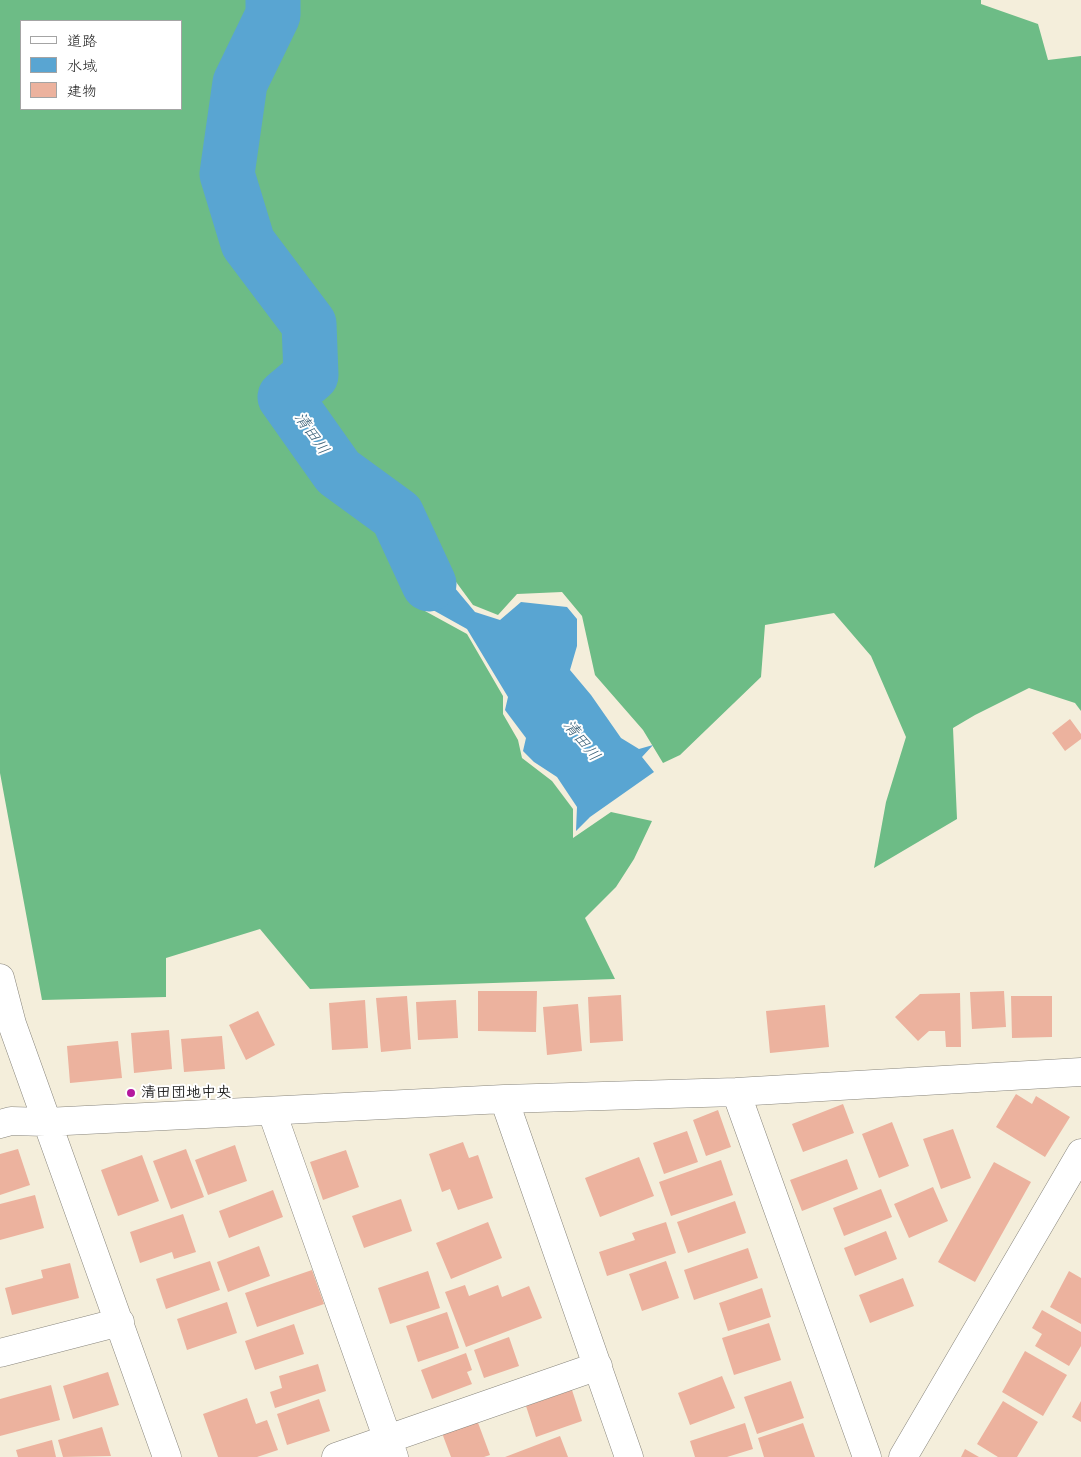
<!DOCTYPE html>
<html>
<head>
<meta charset="utf-8">
<style>
  body { margin:0 }
  #map { position:relative; width:1081px; height:1457px; overflow:hidden; background:#f4eedb; font-family:"Balsamiq Sans","Klee One",sans-serif }
  canvas { display:block }
  .legend { position:absolute; left:20px; top:20px; width:162px; height:90px; box-sizing:border-box; background:#fff; border:1px solid #a4a4a4; margin:0; padding:6px 9px; list-style:none; font-size:15px; color:#1c1c1c }
  .legend li { display:flex; align-items:center; gap:10px; height:25px }
  .legend b { width:25px; border:1px solid #a4a4a4 }
</style>
</head>
<body>
<div id="map">
<canvas width="1081" height="1457"></canvas>
<ul class="legend">
<li><b style="height:6px;background:#fff"></b>道路</li>
<li><b style="height:14px;background:#59a5d2"></b>水域</li>
<li><b style="height:14px;background:#ecb29e"></b>建物</li>
</ul>
</div>
<script>
const ctx = document.querySelector('canvas').getContext('2d');
ctx.lineJoin = 'round';
function fill(path, color) { ctx.fillStyle = color; ctx.fill(path, 'evenodd'); }
function stroke(path, color, width, dash) { ctx.strokeStyle = color; ctx.lineWidth = width; ctx.lineCap = dash ? 'butt' : 'round'; ctx.setLineDash(dash || []); ctx.stroke(path); }
function write(font, color, halo, rows, align = 'center') {
  ctx.font = font + ' "Balsamiq Sans","Klee One",sans-serif'; ctx.lineWidth = 4; ctx.setLineDash([]); ctx.textBaseline = 'middle'; ctx.strokeStyle = halo; ctx.fillStyle = color; for (const [text, x, y, turn = 0] of rows) {
    ctx.save(); ctx.translate(x, y); ctx.rotate((+turn || 0) * Math.PI / 180); ctx.textAlign = isNaN(turn) ? turn : align; if (halo) ctx.strokeText(text, 0, 0); ctx.fillText(text, 0, 0); ctx.restore();
  }
}
const forest = new Path2D(`
  M 0,0 L 981,0 L 981,4 L 1038,24 L 1048,60 L 1081,56 L 1081,711 L 1075,703 L 1029,688 L 975,715 L 953,728 L 957,819 L 874,868 L 886,802 L 906,737 L 871,656 L 834,613 L 765,625 L 761,677 L 680,755 L 663,763 L 643,730 L 595,675 L 582,616 L 562,592 L 517,594 L 498,615 L 473,605 L 401,507 L 391,535 L 393,556 L 425,611 L 467,634 L 503,696 L 503,714 L 518,740 L 522,758 L 552,781 L 573,809 L 573,838 L 611,812 L 652,821 L 634,859 L 616,887 L 585,918 L 615,979 L 310,989 L 260,929 L 166,958 L 166,997 L 42,1000 L 0,773 ZM 21,21 L 181,21 L 181,109 L 21,109 Z`);
const water = new Path2D(`
  M 397,515 L 412,524 L 423,550 L 475,612 L 500,620 L 521,602 L 567,607 L 577,619 L 577,646 L 570,670 L 591,695 L 621,738 L 639,749 L 653,745 L 642,757 L 654,772 L 590,817 L 576,831 L 577,807 L 557,777 L 534,762 L 523,751 L 526,738 L 505,710 L 508,697 L 467,629 L 424,605 L 417,581 L 397,551 Z`);
const river = new Path2D(`
  M 273,0 L 273,15 L 240,83 L 227,174 L 248,243 L 309,324 L 311,375 L 285,397 L 338,472 L 397,515 L 429,584`);
const building = new Path2D(`
  M 1070,719 L 1081,734 L 1081,739 L 1065,751 L 1052,733 Z
  M 478,991 L 537,991 L 536,1032 L 478,1031 Z
  M 1004,991 L 1006,1027 L 972,1029 L 970,992 Z
  M 960,993 L 961,1047 L 946,1047 L 945,1031 L 929,1031 L 918,1041 L 895,1017 L 920,994 Z
  M 621,995 L 623,1041 L 590,1043 L 588,997 Z
  M 407,996 L 411,1049 L 381,1052 L 376,998 Z
  M 1011,996 L 1052,996 L 1052,1037 L 1012,1038 Z
  M 365,1000 L 368,1048 L 332,1050 L 329,1003 Z
  M 456,1000 L 458,1038 L 418,1040 L 416,1002 Z
  M 578,1004 L 582,1051 L 547,1055 L 543,1007 Z
  M 825,1005 L 829,1047 L 770,1053 L 766,1011 Z
  M 258,1011 L 275,1045 L 246,1060 L 229,1025 Z
  M 169,1030 L 172,1069 L 134,1073 L 131,1033 Z
  M 222,1036 L 225,1069 L 184,1072 L 181,1039 Z
  M 118,1041 L 122,1078 L 70,1083 L 67,1046 Z
  M 1016,1094 L 1032,1104 L 1036,1096 L 1070,1117 L 1045,1157 L 996,1127 Z
  M 843,1104 L 854,1133 L 803,1152 L 792,1124 Z
  M 718,1110 L 731,1147 L 706,1156 L 693,1120 Z
  M 892,1122 L 909,1166 L 879,1178 L 862,1134 Z
  M 953,1129 L 971,1178 L 941,1189 L 923,1139 Z
  M 687,1131 L 698,1162 L 664,1174 L 653,1143 Z
  M 463,1142 L 469,1158 L 478,1155 L 493,1198 L 458,1210 L 450,1189 L 442,1192 L 429,1154 Z
  M 235,1145 L 247,1181 L 208,1195 L 195,1160 Z
  M 18,1149 L 30,1185 L 0,1195 L 0,1154 Z
  M 186,1149 L 204,1197 L 171,1209 L 153,1161 Z
  M 346,1150 L 359,1187 L 323,1200 L 310,1162 Z
  M 142,1155 L 159,1201 L 118,1216 L 101,1170 Z
  M 639,1157 L 654,1196 L 600,1217 L 585,1178 Z
  M 847,1159 L 858,1189 L 802,1211 L 790,1180 Z
  M 721,1160 L 733,1195 L 671,1216 L 659,1182 Z
  M 994,1162 L 1031,1182 L 975,1282 L 938,1262 Z
  M 933,1187 L 948,1221 L 909,1238 L 894,1204 Z
  M 881,1189 L 892,1217 L 844,1236 L 833,1208 Z
  M 273,1190 L 283,1217 L 229,1238 L 219,1211 Z
  M 35,1195 L 44,1228 L 0,1240 L 0,1204 Z
  M 401,1199 L 412,1231 L 364,1248 L 352,1216 Z
  M 735,1201 L 746,1233 L 688,1253 L 677,1222 Z
  M 183,1214 L 196,1252 L 174,1259 L 172,1252 L 140,1263 L 130,1232 Z
  M 488,1222 L 502,1258 L 451,1279 L 436,1243 Z
  M 666,1222 L 676,1253 L 607,1276 L 599,1252 L 635,1240 L 632,1233 Z
  M 886,1231 L 897,1259 L 855,1276 L 844,1248 Z
  M 259,1246 L 270,1276 L 228,1292 L 217,1262 Z
  M 748,1248 L 758,1278 L 694,1300 L 684,1270 Z
  M 210,1261 L 220,1290 L 166,1309 L 156,1279 Z
  M 666,1261 L 679,1298 L 642,1311 L 629,1274 Z
  M 70,1263 L 79,1298 L 12,1315 L 5,1288 L 43,1278 L 41,1270 Z
  M 312,1270 L 324,1304 L 257,1327 L 245,1293 Z
  M 428,1271 L 440,1308 L 390,1324 L 378,1288 Z
  M 1069,1271 L 1081,1278 L 1081,1324 L 1050,1307 Z
  M 903,1278 L 914,1306 L 870,1323 L 859,1295 Z
  M 465,1285 L 469,1296 L 498,1285 L 502,1297 L 529,1286 L 542,1318 L 466,1347 L 445,1292 Z
  M 762,1288 L 771,1317 L 728,1331 L 719,1303 Z
  M 227,1302 L 237,1333 L 187,1350 L 177,1319 Z
  M 1042,1310 L 1081,1332 L 1081,1346 L 1069,1366 L 1035,1346 L 1042,1334 L 1032,1328 Z
  M 447,1312 L 459,1348 L 418,1362 L 406,1326 Z
  M 769,1323 L 781,1360 L 734,1375 L 722,1338 Z
  M 294,1324 L 304,1354 L 255,1370 L 245,1341 Z
  M 509,1337 L 519,1366 L 484,1378 L 474,1350 Z
  M 1025,1351 L 1067,1375 L 1043,1416 L 1002,1392 Z
  M 466,1353 L 472,1370 L 467,1372 L 472,1384 L 432,1399 L 421,1370 Z
  M 318,1364 L 326,1391 L 275,1408 L 270,1392 L 282,1388 L 279,1376 Z
  M 108,1372 L 119,1405 L 73,1419 L 63,1386 Z
  M 722,1376 L 735,1408 L 690,1425 L 678,1393 Z
  M 791,1381 L 804,1418 L 757,1434 L 744,1397 Z
  M 51,1385 L 60,1420 L 0,1436 L 0,1399 Z
  M 572,1390 L 582,1421 L 536,1437 L 526,1406 Z
  M 247,1398 L 256,1424 L 267,1420 L 278,1450 L 257,1457 L 218,1457 L 203,1414 Z
  M 319,1399 L 330,1431 L 287,1445 L 277,1414 Z
  M 1003,1401 L 1038,1422 L 1017,1457 L 998,1457 L 977,1444 Z
  M 1081,1401 L 1081,1422 L 1072,1417 Z
  M 477,1420 L 490,1455 L 484,1457 L 451,1457 L 442,1433 Z
  M 745,1423 L 753,1449 L 727,1457 L 695,1457 L 690,1441 Z
  M 803,1423 L 815,1457 L 764,1457 L 758,1438 Z
  M 102,1427 L 111,1456 L 63,1457 L 58,1440 Z
  M 560,1436 L 568,1457 L 505,1457 Z
  M 52,1440 L 56,1457 L 18,1457 L 16,1450 Z
  M 965,1449 L 979,1457 L 961,1457 Z`);
const street = new Path2D(`
  M 0,978 L 12,1024 L 167,1457
  M 736,1092 L 867,1457
  M 504,1099 L 629,1457
  M 272,1112 L 394,1457
  M 0,1124 L 11,1121 L 46,1122 L 504,1099 L 736,1092 L 1081,1072
  M 0,1353 L 120,1322
  M 336,1457 L 598,1366
  M 903,1457 L 1081,1153`);
const markers = [
  [131,1093,5,"#b5179e"]
];
const poiNames = [
  ["清田団地中央",141,1093]
];
const waterNames = [
  ["清田川",311,434,55],
  ["清田川",581,741,51]
];
fill(forest, '#6dbc86');
fill(water, '#59a5d2');
stroke(river, '#59a5d2', 55);
fill(building, '#ecb29e');
stroke(street, '#88857c', 29);
stroke(street, '#fff', 28);
for (const [x, y, r, color] of markers) { const dot = new Path2D(); dot.arc(x, y, r, 0, 2 * Math.PI); ctx.fillStyle = color; ctx.fill(dot); stroke(dot, '#fff', 2); }
write('bold 15px', '#1c1c1c', '#fff', poiNames, 'left');
write('italic 16px', '#3a6077', '#fff', waterNames);
</script>
</body>
</html>
